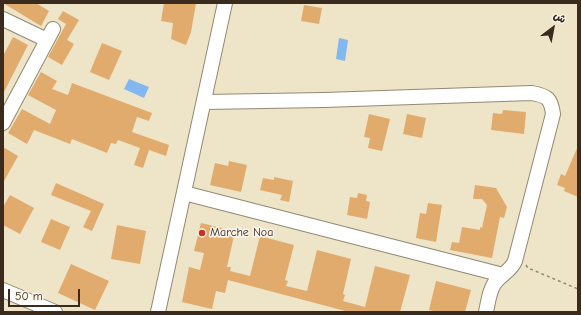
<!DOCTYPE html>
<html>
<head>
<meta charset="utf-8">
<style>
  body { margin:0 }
  #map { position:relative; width:581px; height:315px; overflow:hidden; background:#eee5c8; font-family:"Comic Neue","Playpen Sans Arabic",sans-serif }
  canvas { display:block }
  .frame { position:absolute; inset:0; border:4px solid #3b2a1e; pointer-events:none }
  .north { position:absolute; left:533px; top:8px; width:40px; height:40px; -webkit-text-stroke:3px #f7f3e8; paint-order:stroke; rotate:32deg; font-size:11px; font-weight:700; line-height:16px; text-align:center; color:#3b2a1e }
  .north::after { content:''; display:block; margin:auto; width:14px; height:18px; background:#3b2a1e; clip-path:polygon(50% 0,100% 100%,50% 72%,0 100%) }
  .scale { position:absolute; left:8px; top:289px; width:72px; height:18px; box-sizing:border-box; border:2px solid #3b2a1e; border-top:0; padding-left:5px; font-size:12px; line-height:14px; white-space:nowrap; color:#3b2a1e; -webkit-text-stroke:3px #f7f3e8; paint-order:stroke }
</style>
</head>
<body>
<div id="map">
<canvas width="581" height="315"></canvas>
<div class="frame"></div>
<div class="north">ش</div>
<div class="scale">50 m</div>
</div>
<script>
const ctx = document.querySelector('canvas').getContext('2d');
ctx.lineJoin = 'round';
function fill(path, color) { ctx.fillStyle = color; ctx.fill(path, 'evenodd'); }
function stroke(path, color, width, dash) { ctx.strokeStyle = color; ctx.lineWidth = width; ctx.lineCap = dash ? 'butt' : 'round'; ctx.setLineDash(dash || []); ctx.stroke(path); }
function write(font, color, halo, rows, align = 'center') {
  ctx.font = font + ' "Comic Neue",sans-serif'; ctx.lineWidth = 3.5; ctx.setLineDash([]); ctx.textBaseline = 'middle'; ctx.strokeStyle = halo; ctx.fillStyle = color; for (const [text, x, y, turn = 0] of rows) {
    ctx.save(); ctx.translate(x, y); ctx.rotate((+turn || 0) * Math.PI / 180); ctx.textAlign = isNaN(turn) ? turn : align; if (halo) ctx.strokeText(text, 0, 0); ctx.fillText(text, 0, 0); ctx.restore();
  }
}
const water = new Path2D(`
  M 339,38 L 348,40 L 345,61 L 336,59 Z
  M 129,79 L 149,87 L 144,98 L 124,89 Z`);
const building = new Path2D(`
  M 3,3 L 36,3 L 49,11 L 41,26 Z
  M 164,3 L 196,3 L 191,32 L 186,45 L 171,39 L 173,23 L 161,21 Z
  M 304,5 L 322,8 L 319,24 L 301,21 Z
  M 63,11 L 79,20 L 67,40 L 74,44 L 62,65 L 48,57 L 66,24 L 58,19 Z
  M 13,37 L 28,45 L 3,94 L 3,56 Z
  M 102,43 L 122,51 L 109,80 L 90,72 Z
  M 41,72 L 57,81 L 52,89 L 68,95 L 72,83 L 152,113 L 149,121 L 137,117 L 132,132 L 169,145 L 166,156 L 149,150 L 143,168 L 134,165 L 140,148 L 118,140 L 116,144 L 111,143 L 107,153 L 72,139 L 70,144 L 34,130 L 27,144 L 8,133 L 22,109 L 50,124 L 56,110 L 28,95 Z
  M 503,110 L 526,112 L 524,134 L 491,130 L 493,113 L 502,114 Z
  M 369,114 L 390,119 L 382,151 L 368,148 L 370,138 L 364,137 Z
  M 407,114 L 426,118 L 422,138 L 403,134 Z
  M 578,146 L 578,197 L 564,191 L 565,188 L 557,185 L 561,174 L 565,176 Z
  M 3,147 L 18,156 L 3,183 Z
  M 229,161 L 247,165 L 241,192 L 210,185 L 215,163 L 228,166 Z
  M 274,177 L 293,181 L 289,202 L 280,200 L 282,195 L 260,190 L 263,178 L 274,180 Z
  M 56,183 L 104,204 L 92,231 L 83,227 L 91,211 L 51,195 Z
  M 475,185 L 496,188 L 507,207 L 504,218 L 500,217 L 492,258 L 450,250 L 452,242 L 459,243 L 462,227 L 480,230 L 480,227 L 482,228 L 487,205 L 482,199 L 473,199 Z
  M 358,193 L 367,195 L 366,201 L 370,202 L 367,219 L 347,215 L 350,197 L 357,198 Z
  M 10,195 L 34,208 L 20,234 L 3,225 L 3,207 Z
  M 428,203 L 442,205 L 436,242 L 416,238 L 420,213 L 426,214 Z
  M 51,219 L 70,227 L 60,250 L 41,242 Z
  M 201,223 L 235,231 L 227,267 L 231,267 L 230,271 L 250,276 L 260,236 L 294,245 L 285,280 L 288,281 L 286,286 L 307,291 L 317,250 L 351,259 L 343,294 L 345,295 L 343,301 L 365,307 L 375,266 L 410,275 L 400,312 L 349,312 L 228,280 L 225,293 L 216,291 L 212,309 L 182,302 L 189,267 L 200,270 L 204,253 L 194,251 Z
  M 117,225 L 146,231 L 140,264 L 111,259 Z
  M 71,264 L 109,281 L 95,310 L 58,293 Z
  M 436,281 L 471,290 L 465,312 L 438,312 L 429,310 Z`);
const path = new Path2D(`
  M 526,265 L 528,268 L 578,289`);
const minor = new Path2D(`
  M 3,19 L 47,40
  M 204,102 L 324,100 L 532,93 C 548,96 551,99 553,114 L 515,261 C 511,271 500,275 494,284 C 489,292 488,303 486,312
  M 3,123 L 53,29
  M 184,193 L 503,275
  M 3,290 L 55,312
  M 158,312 L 225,3`);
const markers = [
  [202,233,4,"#c8321e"]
];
const poiNames = [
  ["Marche Noa",210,233]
];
fill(water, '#82b7f1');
fill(building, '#e0ab6d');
stroke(minor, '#948873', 16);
stroke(path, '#948873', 1.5, [3, 3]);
stroke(minor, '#fff', 14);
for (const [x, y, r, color] of markers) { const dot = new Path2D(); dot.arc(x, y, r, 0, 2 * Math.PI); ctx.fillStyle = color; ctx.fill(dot); stroke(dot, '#f7f3e8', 1.5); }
write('12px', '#3b2a1e', '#f7f3e8', poiNames, 'left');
</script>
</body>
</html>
